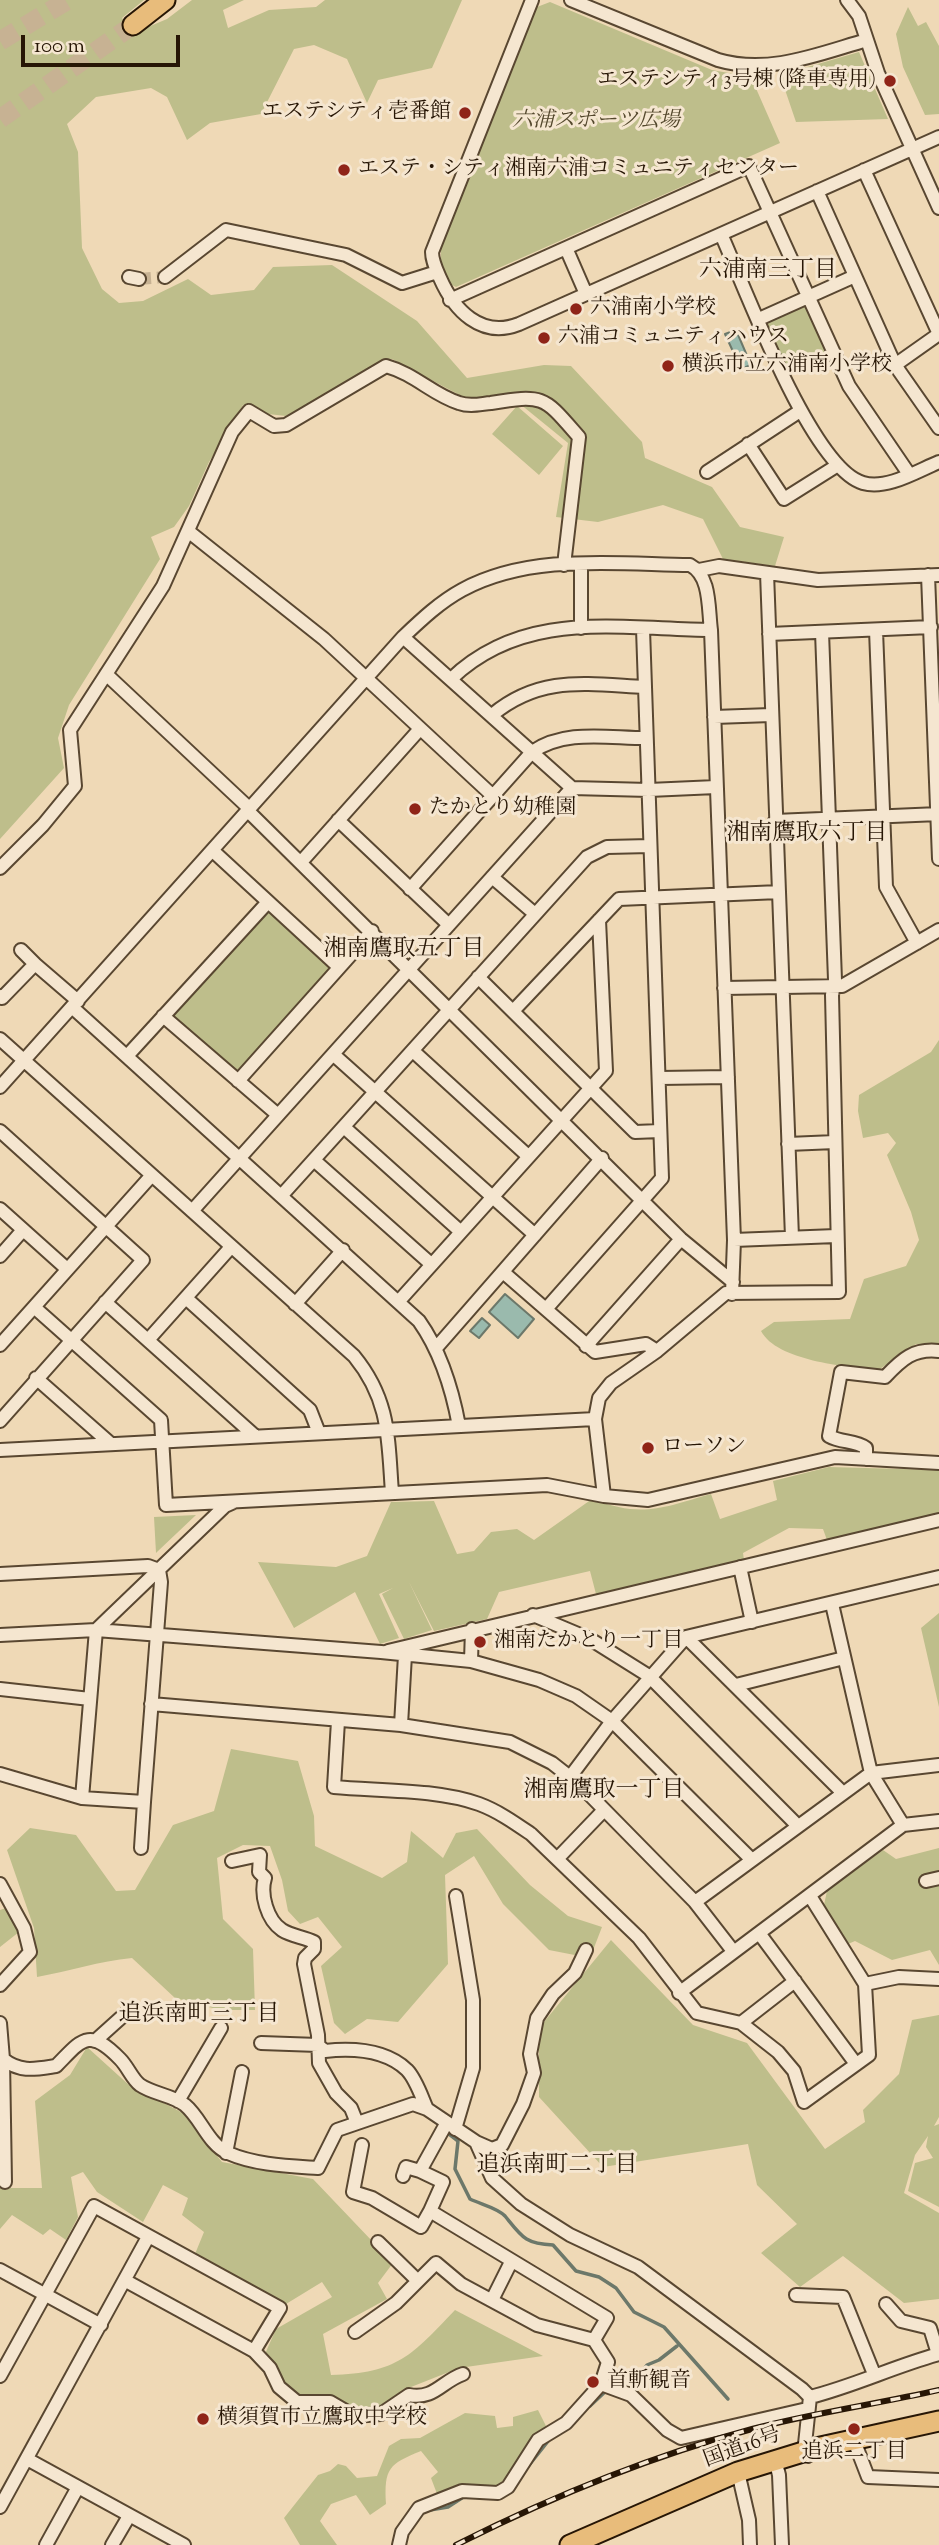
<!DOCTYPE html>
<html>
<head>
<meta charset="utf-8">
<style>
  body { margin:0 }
  #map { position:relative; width:939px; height:2545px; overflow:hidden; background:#efd9b6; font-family:"Sorts Mill Goudy",serif }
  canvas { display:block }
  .scale { position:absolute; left:21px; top:35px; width:159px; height:32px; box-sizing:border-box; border:4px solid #271605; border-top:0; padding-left:9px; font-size:21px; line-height:24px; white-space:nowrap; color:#271605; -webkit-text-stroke:5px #f5e6d0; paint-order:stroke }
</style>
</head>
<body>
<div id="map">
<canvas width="939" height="2545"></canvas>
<div class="scale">100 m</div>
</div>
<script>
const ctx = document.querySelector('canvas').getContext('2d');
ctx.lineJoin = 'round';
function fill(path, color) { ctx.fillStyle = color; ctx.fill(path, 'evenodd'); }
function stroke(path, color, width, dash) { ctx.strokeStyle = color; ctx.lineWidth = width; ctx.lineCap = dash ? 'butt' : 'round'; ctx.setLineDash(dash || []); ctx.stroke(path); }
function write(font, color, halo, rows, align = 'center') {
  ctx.font = font + ' "Sorts Mill Goudy","Noto Serif JP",serif'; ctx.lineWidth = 6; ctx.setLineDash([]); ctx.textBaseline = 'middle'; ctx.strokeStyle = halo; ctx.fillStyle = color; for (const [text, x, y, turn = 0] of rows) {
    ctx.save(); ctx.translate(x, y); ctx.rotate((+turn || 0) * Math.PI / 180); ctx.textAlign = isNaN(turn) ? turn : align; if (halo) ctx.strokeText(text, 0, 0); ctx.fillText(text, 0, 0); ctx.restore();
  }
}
const green = new Path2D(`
  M 0,0 L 144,0 L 122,18 L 134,33 L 167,19 L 192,0 L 244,0 L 223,10 L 228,28 L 269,10 L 316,7 L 325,0 L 462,0 L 432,68 L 378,80 L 367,103 L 347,59 L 314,45 L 294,49 L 261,114 L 210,123 L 187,140 L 167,97 L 151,88 L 96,97 L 67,124 L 78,152 L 82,248 L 102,289 L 119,303 L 143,301 L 188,279 L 211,295 L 254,290 L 273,267 L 332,265 L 417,321 L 467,378 L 544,365 L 571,366 L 642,442 L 645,458 L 712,487 L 740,527 L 784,537 L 775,566 L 723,559 L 703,519 L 663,505 L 598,522 L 556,517 L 568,443 L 509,395 L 465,398 L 392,359 L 286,416 L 268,414 L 243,405 L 209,462 L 189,506 L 174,527 L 151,537 L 160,559 L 69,705 L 58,738 L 64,768 L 0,839 Z
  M 550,2 L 712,70 L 751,77 L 780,143 L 456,287 L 450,284 L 441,263 L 441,247 L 537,7 Z
  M 908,7 L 918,26 L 926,22 L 939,46 L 939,114 L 925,115 L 903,67 L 896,34 Z
  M 859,52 L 888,119 L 796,122 L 780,75 Z
  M 805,300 L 831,357 L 789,375 L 764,319 Z
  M 517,406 L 563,446 L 539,475 L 492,434 Z
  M 268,910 L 335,968 L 238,1073 L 172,1018 Z
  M 939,1040 L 939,1344 L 916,1344 L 877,1371 C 845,1366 777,1361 761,1331 L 774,1322 L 850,1319 L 864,1279 L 906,1266 L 919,1240 L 911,1212 L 887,1155 L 896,1143 L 888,1133 L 863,1138 L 858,1111 L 859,1095 L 931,1052 Z
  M 829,1467 L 939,1470 L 939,1515 L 827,1540 L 823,1529 L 789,1528 L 743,1553 L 744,1560 L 596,1594 L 590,1571 L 499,1592 L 487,1619 L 434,1631 L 409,1582 L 432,1630 L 404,1639 L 382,1594 L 393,1588 L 379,1594 L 399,1638 L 380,1644 L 355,1592 L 294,1628 L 258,1562 L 336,1567 L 367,1556 L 391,1502 L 434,1501 L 457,1554 L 474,1551 L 491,1532 L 517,1529 L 534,1540 L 592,1499 C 642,1518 662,1508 711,1494 L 720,1519 L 777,1500 L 773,1481 Z
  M 196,1515 L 158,1551 L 156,1553 L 154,1517 Z
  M 939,1613 L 939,1707 L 921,1628 Z
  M 231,1749 L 298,1761 L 314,1816 L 315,1846 L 382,1878 L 407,1862 L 411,1831 L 443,1858 L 456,1833 L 477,1829 L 530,1885 L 568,1916 L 602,1927 L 590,1958 L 549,1950 L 503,1904 L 474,1856 L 445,1875 L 448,1964 L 398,2022 L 367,2019 L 345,2034 L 334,2023 L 321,1966 L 342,1947 L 318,1917 L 300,1924 L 288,1911 L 282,1880 L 270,1846 L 243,1845 L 217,1858 L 223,1919 L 253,1949 L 255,2010 L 220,2010 L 175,1998 L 132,1958 C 99,1961 70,1971 37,1977 L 34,1928 L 7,1850 L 30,1828 L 76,1835 L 116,1891 L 135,1890 L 173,1825 L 214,1811 Z
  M 939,1848 L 939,1965 L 930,1950 L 892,1960 L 855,1941 L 848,1944 L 824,1905 L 827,1891 L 883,1850 L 896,1859 Z
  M 6,1908 L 19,1932 L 0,1947 L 0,1910 Z
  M 611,1940 L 693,2025 L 747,2043 L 825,2149 L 865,2122 L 863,2110 L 899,2074 L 912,2020 L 939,2015 L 939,2117 L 934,2126 L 939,2124 L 939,2207 L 908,2191 L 915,2163 L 933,2158 L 926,2147 L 928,2136 L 915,2155 L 904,2193 L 939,2213 L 939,2299 L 904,2303 L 843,2256 L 800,2287 L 761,2253 L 797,2224 L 757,2185 L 748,2144 L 603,2167 L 539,2097 L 539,2028 Z
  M 87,2047 L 129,2085 L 183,2113 L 222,2162 L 313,2179 L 393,2263 L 378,2283 L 387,2299 L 323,2334 L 331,2375 C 398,2373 411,2356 455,2310 L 543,2356 L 459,2368 L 406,2389 L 380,2409 L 357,2412 L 299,2398 L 283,2384 L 265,2354 L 276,2329 L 332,2297 L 322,2282 L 286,2304 L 195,2254 L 204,2232 L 182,2215 L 188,2198 L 163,2185 L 143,2222 L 97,2192 L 83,2172 L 71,2177 L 78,2217 L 66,2240 L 50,2229 L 43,2235 L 12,2215 L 0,2229 L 0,2188 L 42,2188 L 35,2101 L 70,2075 Z
  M 538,2410 L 547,2428 L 533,2435 L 506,2485 L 439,2499 L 431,2478 L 438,2472 L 421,2451 C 389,2464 384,2468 386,2504 L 370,2515 L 356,2495 L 331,2504 L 320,2521 L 337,2545 L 300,2545 L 284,2518 L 318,2475 L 330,2471 L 338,2464 L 346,2466 L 357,2478 L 377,2476 L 389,2446 L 401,2439 L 420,2438 L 465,2413 L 495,2416 L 497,2428 L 513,2426 L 513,2417 Z`);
const water = new Path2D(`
  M 736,330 L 751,365 L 741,369 L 725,334 Z
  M 505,1294 L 534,1319 L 518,1338 L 489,1312 Z
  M 482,1318 L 490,1325 L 479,1338 L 470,1331 Z`);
const stream = new Path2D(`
  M 449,2134 L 458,2141 L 455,2169 L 470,2199 C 480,2204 498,2208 505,2216 C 522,2237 525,2244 553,2245 L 576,2271 L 599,2277 L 616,2288 L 634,2312 L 664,2327 L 728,2399
  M 628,2388 L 647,2365 L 659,2360 L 677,2346
  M 590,2406 L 607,2390
  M 526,2469 L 549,2440
  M 430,2510 L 448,2507 L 465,2496`);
const minorTunnel = new Path2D(`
  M 139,279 L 165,277`);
const highwayTunnel = new Path2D(`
  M 0,41 L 68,0
  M 0,119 L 133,25`);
const minor = new Path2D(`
  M 532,0 L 432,252 C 432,261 436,269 440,278 C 454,310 481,339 519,324 L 939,137
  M 571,0 L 718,60 C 769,75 818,54 867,40
  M 847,0 L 859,16 L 878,73 L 939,208
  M 864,170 L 939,334
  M 817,191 L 895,365 L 939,428
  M 721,234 C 744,285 811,468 863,483 C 887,490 917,471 939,462
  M 566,248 L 586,294
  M 129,277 L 139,279
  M 165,277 L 226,230 L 346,255 L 402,283 L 437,272
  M 450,300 L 749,166 L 849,386 L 909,474
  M 759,319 L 855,276
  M 895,365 L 939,334
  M 748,444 L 784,499 L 838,465
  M 707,472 L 800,411
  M 188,531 L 324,639 L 493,796
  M 581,564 L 581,628
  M 699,570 L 719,566 L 818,580 L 939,575
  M 767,573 L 792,1237
  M 928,575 L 939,859
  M 876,630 L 886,887 L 917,943
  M 769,634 L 931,627
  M 403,637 L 572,788 L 649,790 L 716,787
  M 106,674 L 250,809
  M 451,679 C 524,609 618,629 711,630
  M 492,715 C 540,675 586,684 644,687
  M 714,717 L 771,715
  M 248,811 L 681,1239 L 733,1282
  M 338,820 L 449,925
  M 775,821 L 939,814
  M 213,851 L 339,967
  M 302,861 L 419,730
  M 0,868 L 43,825 L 75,786 L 70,730 L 163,586 L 232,432 L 249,411 L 274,426 L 286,425 L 386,366 C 415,374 433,395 459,403 C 470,407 480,404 491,403 C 545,394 544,397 579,437 L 564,565
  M 492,877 L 535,914
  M 410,889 L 532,752 C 565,729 607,738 646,738
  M 21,950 L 35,964
  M 478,977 L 635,1132 L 660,1131
  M 724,988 L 842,986 L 939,930
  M 0,996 L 2,998 L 35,964 L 78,1001
  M 72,1007 L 419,1321 C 441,1352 452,1388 459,1426
  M 514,1010 L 619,899 L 779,892
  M 163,1016 L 278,1115
  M 0,1039 L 354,1356 C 390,1400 388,1438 392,1493
  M 413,1051 L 528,1156
  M 334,1055 L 535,1235
  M 127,1056 L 268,902
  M 660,1078 L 728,1077
  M 238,1081 L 372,931
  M 0,1087 L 403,637 C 422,619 440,602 462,590 C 530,553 616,564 690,565 C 711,576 708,608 711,630 L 734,1240 L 732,1294
  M 345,1128 L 461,1232
  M 0,1131 L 143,1260 L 0,1421
  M 788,1144 L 835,1142
  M 315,1161 L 431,1264
  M 282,1195 L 587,857 L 607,847 L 650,846
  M 0,1209 L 67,1269
  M 192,1211 L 572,788
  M 734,1240 L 836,1236
  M 0,1256 L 23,1230
  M 503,1272 L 595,1352 L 646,1344 L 657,1351
  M 186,1298 L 310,1410 L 319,1433
  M 399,1301 L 606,1071 L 599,920
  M 105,1302 L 255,1436
  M 295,1304 L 343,1250
  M 34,1307 L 161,1420 L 166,1505 L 547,1485 L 604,1496 L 648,1500 L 835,1457 L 939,1463
  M 546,1309 L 662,1178 L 643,629
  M 148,1340 L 231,1247
  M 0,1345 L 152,1175
  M 586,1346 L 681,1239
  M 436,1348 L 602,1158
  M 36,1378 L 111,1444
  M 0,1450 L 595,1419
  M 866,1459 L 866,1448 C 855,1440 841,1443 829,1436 L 841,1372 L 885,1377 C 902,1359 914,1348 939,1351
  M 604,1496 L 595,1419 L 599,1398 L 611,1383 L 657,1351 L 726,1293 L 839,1292 L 832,995 L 835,980 L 822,632
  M 740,1567 L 752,1622
  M 0,1574 L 148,1566 L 159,1570 L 161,1582 L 144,1802 L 82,1798 L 0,1774
  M 832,1604 L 871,1773 L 903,1825
  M 533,1615 L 590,1639 L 649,1676 L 798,1826
  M 0,1635 L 96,1630 L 381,1652 L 471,1661 L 539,1680 L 576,1696 L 612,1721 L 752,1860
  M 686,1637 L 843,1793
  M 388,1651 L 939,1520
  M 471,1661 L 472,1629
  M 736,1685 L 844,1658
  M 0,1689 L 90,1699
  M 151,1704 L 401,1725 L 510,1742 L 552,1763 L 580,1785 L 695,1902 L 733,1951
  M 338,1721 L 334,1787 C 379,1791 437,1789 479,1804 C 498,1811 515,1823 531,1834 L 639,1938 L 697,2013 L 741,2023 L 778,2052 L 794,2071 L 804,2102 L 869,2055 L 865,1984 L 810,1896
  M 401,1725 L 405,1655
  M 570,1777 L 612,1721 L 686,1637 L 939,1577
  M 82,1798 L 96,1630 L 225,1506 L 234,1502
  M 141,1848 L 144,1802
  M 557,1859 L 604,1810
  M 232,1861 L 260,1855 L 259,1872 L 265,1878 C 260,1894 267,1920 282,1930 C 291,1936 304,1937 314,1942 L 314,1949 L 305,1958 L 304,1964 L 318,2035 L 319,2063 L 336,2093 L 351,2108 L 357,2123
  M 926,1881 L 939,1878
  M 0,1884 L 24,1928 L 30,1952 L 0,1985
  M 695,1902 L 871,1773 L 939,1765
  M 759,1933 L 856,2064
  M 865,1984 L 899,1977 L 939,1979
  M 679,1993 L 903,1825 L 939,1821
  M 0,2023 L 3,2059 C 20,2073 36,2069 56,2066 C 81,2041 88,2026 120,2059 C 128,2067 132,2079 140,2085 C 153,2094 172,2095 185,2105 C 201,2118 208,2144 228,2153 C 255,2165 289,2166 318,2168 L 337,2130 L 413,2104 L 427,2109 L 476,2142 L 492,2178 L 521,2204 L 570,2235 L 638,2267 L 802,2389 L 810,2397 L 805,2444 L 808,2456
  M 741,2023 L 795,1981
  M 95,2041 L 125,2014
  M 261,2043 L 318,2045 L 325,2051 C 353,2048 385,2049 407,2070 C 416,2079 422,2098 427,2109
  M 3,2059 L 5,2182
  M 178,2101 L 221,2028
  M 455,2129 L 473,2068 L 473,2000 L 456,1896
  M 476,2142 L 492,2149 L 502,2145 L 523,2104 L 534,2073 L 530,2054 L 537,2018 L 553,1994 L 575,1973 L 586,1950
  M 362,2145 L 353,2192 L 372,2198 L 421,2227 L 430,2211 L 607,2318 L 594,2340
  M 226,2153 L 242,2072
  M 403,2176 L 406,2167 L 420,2171
  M 430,2211 L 443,2182 L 420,2171 L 446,2124
  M 378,2242 L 418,2281
  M 0,2270 L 101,2325
  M 126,2281 L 254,2351 L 270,2368 L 279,2387 L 297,2402 L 330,2402 L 354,2416 L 381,2414 L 409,2395 C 434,2400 442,2381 463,2374
  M 796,2295 L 843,2297 L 874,2374
  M 492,2300 L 511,2262
  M 886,2304 L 901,2321 L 930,2328 L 938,2354
  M 355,2332 L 396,2303 L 436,2263 L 461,2284 L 537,2325 L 594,2340 L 608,2362 L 601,2384
  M 0,2376 L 94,2206 L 280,2308 L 254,2351
  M 810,2397 C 854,2386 895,2366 939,2354
  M 853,2438 L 868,2477 L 939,2480
  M 27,2459 L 184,2545
  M 775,2460 L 779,2475 L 782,2545
  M 738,2472 L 749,2520 L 750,2545
  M 0,2507 L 148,2237
  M 46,2545 L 78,2487
  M 112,2545 L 129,2516
  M 399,2545 L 402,2532 L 419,2508 L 462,2491 L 498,2493 L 508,2487 L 538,2440 L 566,2423 L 601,2384 L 631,2395 L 667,2430 L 681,2438 L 807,2409`);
const highway = new Path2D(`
  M 133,25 L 165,0
  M 570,2545 L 738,2472 L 816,2448 L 939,2421`);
const rail = new Path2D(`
  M 456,2545 C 551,2497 648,2457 752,2429 C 813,2413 877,2404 939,2390`);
const markers = [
  [890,81,7,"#8f2418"],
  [465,113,7,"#8f2418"],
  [344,170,7,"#8f2418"],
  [576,309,7,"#8f2418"],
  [544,338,7,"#8f2418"],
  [668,366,7,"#8f2418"],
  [415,809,7,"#8f2418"],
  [648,1448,7,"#8f2418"],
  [480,1642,7,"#8f2418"],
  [593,2382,7,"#8f2418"],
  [203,2419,7,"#8f2418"],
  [854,2429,7,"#8f2418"]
];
const poiNames = [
  ["エステシティ3号棟 (降車専用)",876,81,"right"],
  ["エステシティ壱番館",451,113,"right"],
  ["エステ・シティ湘南六浦コミュニティセンター",358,170],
  ["六浦南小学校",590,309],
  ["六浦コミュニティハウス",558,338],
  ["横浜市立六浦南小学校",682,366],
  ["たかとり幼稚園",429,809],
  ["ローソン",662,1448],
  ["湘南たかとり一丁目",494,1642],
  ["首斬観音",607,2382],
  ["横須賀市立鷹取中学校",217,2419],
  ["追浜二丁目",854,2453,"center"]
];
const parkNames = [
  ["六浦スポーツ広場",596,122]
];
const streetNames = [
  ["国道16号",743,2449,-20]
];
const neighbourhoodNames = [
  ["六浦南三丁目",768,272],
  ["湘南鷹取六丁目",807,835],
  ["湘南鷹取五丁目",404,951],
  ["湘南鷹取一丁目",604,1792],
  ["追浜南町三丁目",199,2016],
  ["追浜南町二丁目",557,2167]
];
fill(green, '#bebe8b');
fill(water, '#9abaad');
stroke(water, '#6c786a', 2);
stroke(stream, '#6c786a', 3.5);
stroke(minorTunnel, '#c7b293', 12, [12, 6]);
stroke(highwayTunnel, '#c7b293', 19, [19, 10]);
stroke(minor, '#594731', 16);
stroke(highway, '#271605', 23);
stroke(minor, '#f5e6d0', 12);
stroke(highway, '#e8bc7b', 19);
stroke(rail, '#271605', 6);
stroke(rail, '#f5e6d0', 3.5, [10]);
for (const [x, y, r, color] of markers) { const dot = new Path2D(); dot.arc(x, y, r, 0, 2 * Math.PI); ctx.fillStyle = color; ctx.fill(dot); stroke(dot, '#f5e6d0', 2.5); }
write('21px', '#271605', '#f5e6d0', poiNames, 'left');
write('italic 21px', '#54482d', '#f5e6d0', parkNames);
write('21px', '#271605', '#f5e6d0', streetNames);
write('23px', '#271605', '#f5e6d0', neighbourhoodNames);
</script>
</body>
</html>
